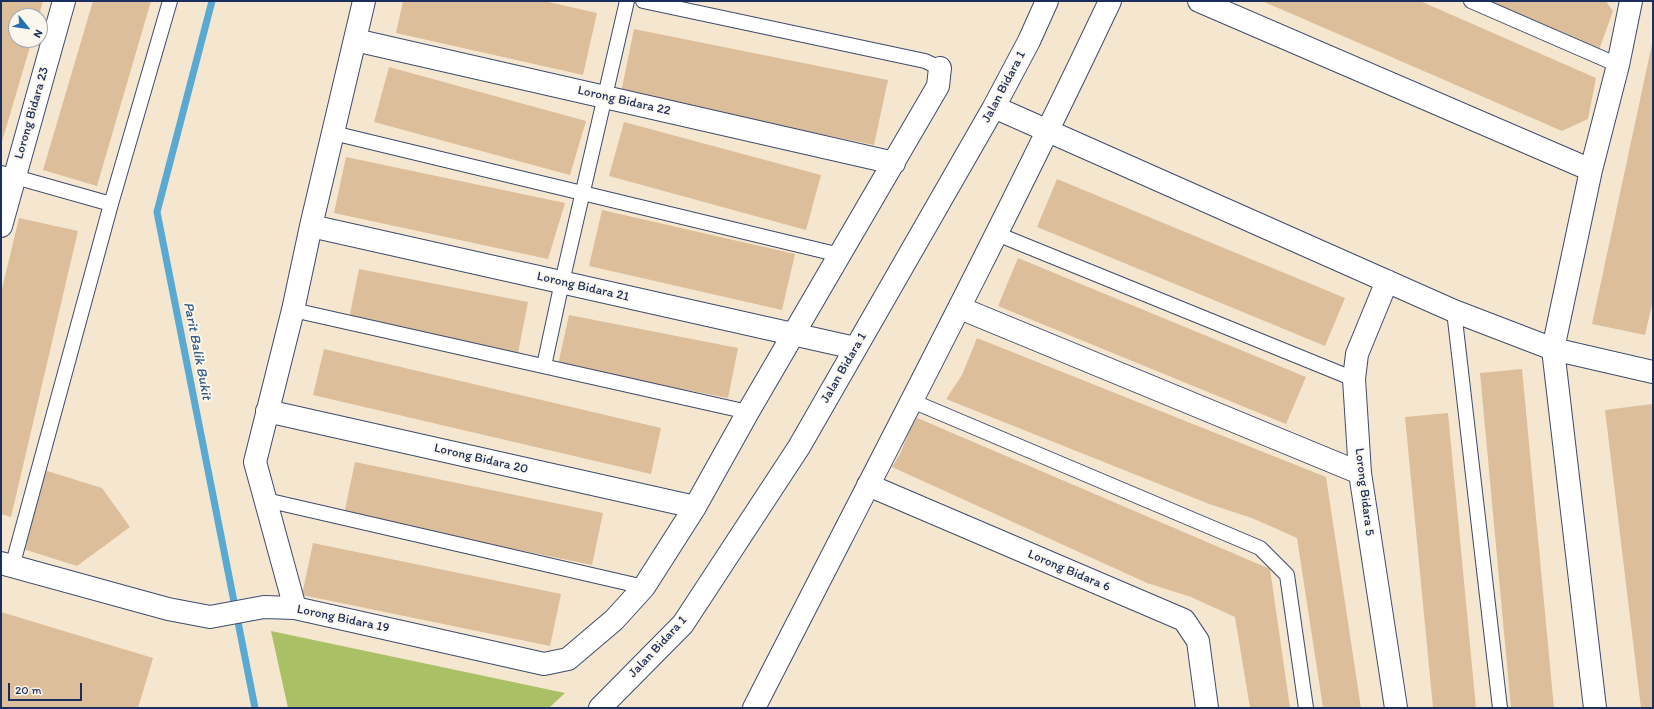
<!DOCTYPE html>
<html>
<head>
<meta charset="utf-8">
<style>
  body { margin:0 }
  #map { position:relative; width:1654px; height:709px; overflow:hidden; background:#f5e7cf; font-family:Itim,sans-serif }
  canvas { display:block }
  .frame { position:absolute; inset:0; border:2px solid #1b2f5e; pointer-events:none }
  .north { position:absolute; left:8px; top:8px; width:40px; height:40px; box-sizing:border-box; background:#fbf7ec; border:1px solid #a1a7b3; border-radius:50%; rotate:119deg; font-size:11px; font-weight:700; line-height:16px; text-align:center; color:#1b2f5e }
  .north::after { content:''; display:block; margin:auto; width:14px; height:18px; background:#1f6fb2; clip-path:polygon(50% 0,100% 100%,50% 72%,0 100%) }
  .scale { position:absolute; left:8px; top:683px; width:74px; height:18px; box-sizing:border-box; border:2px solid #1b2f5e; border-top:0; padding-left:5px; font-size:12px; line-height:14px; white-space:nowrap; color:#1b2f5e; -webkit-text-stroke:3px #fbf7ec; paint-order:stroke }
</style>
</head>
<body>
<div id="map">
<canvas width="1654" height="709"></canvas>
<div class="frame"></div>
<div class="north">N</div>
<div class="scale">20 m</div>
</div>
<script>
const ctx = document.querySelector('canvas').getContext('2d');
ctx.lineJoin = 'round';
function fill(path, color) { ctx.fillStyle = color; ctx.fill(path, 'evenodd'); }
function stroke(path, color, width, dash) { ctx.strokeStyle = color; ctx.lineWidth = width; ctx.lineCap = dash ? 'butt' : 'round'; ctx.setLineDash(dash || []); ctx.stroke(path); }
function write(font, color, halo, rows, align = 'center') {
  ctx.font = font + ' Itim,sans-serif'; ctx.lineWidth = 4; ctx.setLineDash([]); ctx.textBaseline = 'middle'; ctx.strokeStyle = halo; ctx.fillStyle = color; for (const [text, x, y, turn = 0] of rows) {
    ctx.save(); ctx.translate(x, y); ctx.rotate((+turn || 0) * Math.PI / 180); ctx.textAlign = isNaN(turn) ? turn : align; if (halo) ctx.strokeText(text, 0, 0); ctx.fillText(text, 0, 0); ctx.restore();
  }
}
const green = new Path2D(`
  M 271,631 L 565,693 L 549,708 L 288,708 Z`);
const stream = new Path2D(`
  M 212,1 L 157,212 L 255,708`);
const building = new Path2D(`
  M 1,1 L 43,1 L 39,16 L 16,16 L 16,40 L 32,40 L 1,145 Z
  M 93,1 L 151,1 L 97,186 L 43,170 Z
  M 403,1 L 544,1 L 597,13 L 583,75 L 396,33 Z
  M 1262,1 L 1420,1 L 1596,78 L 1588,119 L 1562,131 Z
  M 1477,1 L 1606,1 L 1613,11 L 1598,53 Z
  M 634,29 L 888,80 L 874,145 L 621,93 Z
  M 1652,44 L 1653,300 L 1645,335 L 1592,324 Z
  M 389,67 L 586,121 L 570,175 L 374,122 Z
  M 624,122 L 821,175 L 806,230 L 609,176 Z
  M 346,157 L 565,203 L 548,259 L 334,213 Z
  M 1057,179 L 1345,298 L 1325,346 L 1037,227 Z
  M 602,210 L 795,254 L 782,310 L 589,266 Z
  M 19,218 L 78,231 L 11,517 L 1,514 L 1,293 Z
  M 1018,258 L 1306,377 L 1286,424 L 998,306 Z
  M 359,269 L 528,302 L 518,353 L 349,319 Z
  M 569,315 L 738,348 L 728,398 L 558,365 Z
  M 977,338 L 1326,477 L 1361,708 L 1323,708 L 1297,538 L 1252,518 L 1209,504 L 946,399 L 962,375 Z
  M 324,349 L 661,428 L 651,474 L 313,395 Z
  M 1522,369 L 1554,708 L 1511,708 L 1480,373 Z
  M 1652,404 L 1653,415 L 1653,708 L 1641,708 L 1605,410 Z
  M 1448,413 L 1476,708 L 1433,708 L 1405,417 Z
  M 915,417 L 1270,569 L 1290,708 L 1250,708 L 1235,617 L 1191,597 L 1147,583 L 892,467 L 900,454 Z
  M 355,462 L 603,513 L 592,565 L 344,514 Z
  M 44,470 L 102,488 L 130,527 L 77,566 L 20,548 Z
  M 313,543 L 561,594 L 550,646 L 302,595 Z
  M 1,612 L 153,658 L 138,708 L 1,708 Z`);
const lane = new Path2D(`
  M 643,1 L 925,61 L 940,68
  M 1471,1 L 1618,65
  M 333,133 L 840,255
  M 1,173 L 111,204
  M 997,234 L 1354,379
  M 293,310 L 748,412
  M 1454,311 L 1500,708
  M 544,366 L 562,282 L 627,1
  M 912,401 L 1260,548 L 1287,575 L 1306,708
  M 266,500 L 644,587
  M 12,567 L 111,204 L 170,1`);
const street = new Path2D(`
  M 1199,1 L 1591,170
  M 355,40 L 894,163
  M 994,107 L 1454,311 L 1553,349 L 1653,372
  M 1,226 L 64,1
  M 311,226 L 855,348
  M 1387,281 L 1357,354 L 1354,379 L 1360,473 L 1396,708
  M 960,308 L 1360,473
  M 267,411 L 695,507
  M 868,485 L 1184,620 L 1198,641 L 1207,708
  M 1,563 L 168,609 L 210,617 L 264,607 L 295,608 L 544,664 L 568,659 L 614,620 L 644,587 L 695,507 L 748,412 L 938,86 L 940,68
  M 295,608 L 255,462 L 293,310 L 311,226 L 364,1
  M 600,708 L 683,624 L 799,447 L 994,107 L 1029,41 L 1047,1
  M 754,708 C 874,473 997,240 1110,1
  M 1595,708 L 1553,349 L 1591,170 L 1618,65 L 1631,1`);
const streetNames = [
  ["Jalan Bidara 1",1004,87,-62],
  ["Lorong Bidara 22",624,101,13],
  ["Lorong Bidara 23",32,113,-74],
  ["Lorong Bidara 21",583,287,13],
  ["Jalan Bidara 1",844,368,-60],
  ["Lorong Bidara 20",481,459,13],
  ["Lorong Bidara 5",1364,492,83],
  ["Lorong Bidara 6",1069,571,23],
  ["Lorong Bidara 19",343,619,12],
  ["Jalan Bidara 1",658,647,-47]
];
const waterNames = [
  ["Parit Balik Bukit",197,351,79]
];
fill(green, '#a9c065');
stroke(stream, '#59a9d3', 7);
fill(building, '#ddbe9a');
stroke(lane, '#3c4b6f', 16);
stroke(street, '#3c4b6f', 24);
stroke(lane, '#fff', 14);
stroke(street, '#fff', 22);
write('13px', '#1b2f5e', '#fbf7ec', streetNames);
write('italic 14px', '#315a87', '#fbf7ec', waterNames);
</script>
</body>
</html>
